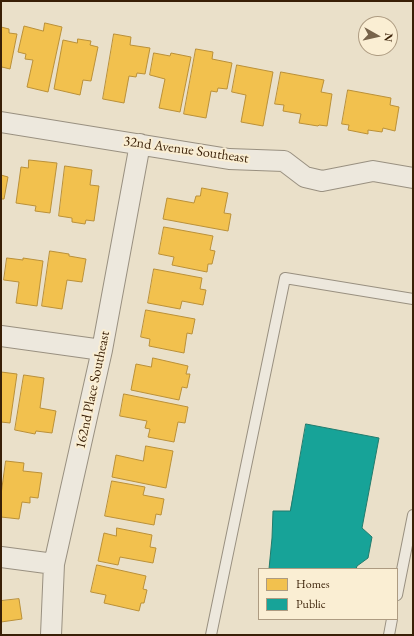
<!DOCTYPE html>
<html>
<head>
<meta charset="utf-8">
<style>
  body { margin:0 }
  #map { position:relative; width:414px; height:636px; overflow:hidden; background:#eae0c9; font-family:"EB Garamond",serif }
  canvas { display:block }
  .frame { position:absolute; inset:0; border:2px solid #391f06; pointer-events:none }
  .legend { position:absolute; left:258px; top:568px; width:140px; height:52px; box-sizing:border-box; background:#faeed3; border:1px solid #ad9b81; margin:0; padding:5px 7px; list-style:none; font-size:12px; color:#391f06 }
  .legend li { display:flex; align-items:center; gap:8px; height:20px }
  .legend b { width:20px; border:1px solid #ad9b81 }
  .north { position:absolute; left:358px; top:16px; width:40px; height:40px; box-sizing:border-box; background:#faeed3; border:1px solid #ad9b81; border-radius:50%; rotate:98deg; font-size:11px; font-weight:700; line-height:16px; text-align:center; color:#391f06 }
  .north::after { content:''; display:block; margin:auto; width:14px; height:18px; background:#77634a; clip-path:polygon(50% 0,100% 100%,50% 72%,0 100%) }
</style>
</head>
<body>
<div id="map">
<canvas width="414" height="636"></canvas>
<div class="frame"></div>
<ul class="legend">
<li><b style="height:11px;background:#f2c14e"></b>Homes</li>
<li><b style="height:11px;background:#17a398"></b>Public</li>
</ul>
<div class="north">N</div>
</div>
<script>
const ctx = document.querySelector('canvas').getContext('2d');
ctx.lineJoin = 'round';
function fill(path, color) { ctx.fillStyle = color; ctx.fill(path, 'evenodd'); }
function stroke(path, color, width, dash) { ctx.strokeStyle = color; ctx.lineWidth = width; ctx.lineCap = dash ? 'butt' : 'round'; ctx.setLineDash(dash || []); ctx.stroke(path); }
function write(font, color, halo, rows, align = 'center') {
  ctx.font = font + ' "EB Garamond",serif'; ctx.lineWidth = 4; ctx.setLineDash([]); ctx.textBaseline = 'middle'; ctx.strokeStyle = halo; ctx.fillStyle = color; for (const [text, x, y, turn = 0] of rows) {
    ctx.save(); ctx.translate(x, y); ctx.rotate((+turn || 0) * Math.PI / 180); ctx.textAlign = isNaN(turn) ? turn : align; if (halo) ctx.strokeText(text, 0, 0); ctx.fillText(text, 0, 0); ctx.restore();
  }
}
const homes = new Path2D(`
  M 45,23 L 62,27 L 48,92 L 27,87 L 33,60 L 25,59 L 26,54 L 18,52 L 24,26 L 43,31 Z
  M 1,27 L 9,29 L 9,33 L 17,34 L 10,69 L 2,67 L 1,70 Z
  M 114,34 L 131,37 L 130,45 L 150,48 L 145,74 L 137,73 L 136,77 L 129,76 L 124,103 L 103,99 Z
  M 78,39 L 91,41 L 90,45 L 98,47 L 91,81 L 83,80 L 80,95 L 54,89 L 63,40 L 77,43 Z
  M 196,49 L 213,52 L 212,59 L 232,63 L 227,89 L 218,88 L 217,92 L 211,91 L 206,118 L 184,114 Z
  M 154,53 L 170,56 L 171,53 L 191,57 L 180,112 L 159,108 L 165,79 L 150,75 Z
  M 237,65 L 273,72 L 263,126 L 241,122 L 246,95 L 232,92 Z
  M 281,72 L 324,80 L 321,92 L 332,94 L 327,126 L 319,125 L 318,126 L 299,123 L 301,114 L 283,111 L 284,105 L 275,104 Z
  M 348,90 L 391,98 L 390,105 L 399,107 L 395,131 L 383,128 L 382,132 L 368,130 L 368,134 L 348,130 L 349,125 L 342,124 Z
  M 29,160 L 57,163 L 50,213 L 35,211 L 36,206 L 16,203 L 21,167 L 28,168 Z
  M 65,166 L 92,170 L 90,185 L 99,186 L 94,221 L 86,220 L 85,224 L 72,222 L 72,218 L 59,216 Z
  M 1,175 L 8,177 L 4,199 L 1,199 Z
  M 202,188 L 228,193 L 224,213 L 231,214 L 228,231 L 163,219 L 167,198 L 194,203 L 196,196 L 200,196 Z
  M 164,227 L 213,236 L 210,250 L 215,251 L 212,264 L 208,264 L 207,272 L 172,265 L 174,257 L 159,254 Z
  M 50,251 L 69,254 L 69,256 L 86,259 L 82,282 L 67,280 L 62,309 L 42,306 Z
  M 7,258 L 23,260 L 23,258 L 43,261 L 37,306 L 16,303 L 19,282 L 4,280 Z
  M 154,269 L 202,278 L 200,289 L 206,290 L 203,305 L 182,301 L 180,309 L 148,303 Z
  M 146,310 L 195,319 L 192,334 L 187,333 L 184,353 L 149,346 L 150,339 L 141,337 Z
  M 153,358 L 188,366 L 186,374 L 190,374 L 187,388 L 182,387 L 179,400 L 131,390 L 136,364 L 151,367 Z
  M 1,372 L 17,374 L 10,423 L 1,422 Z
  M 24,375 L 44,378 L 40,408 L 56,411 L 52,433 L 36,431 L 35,434 L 15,430 Z
  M 124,394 L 188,407 L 185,423 L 178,422 L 174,442 L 148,437 L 150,429 L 145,428 L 147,421 L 120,416 Z
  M 146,446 L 173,451 L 166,488 L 112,477 L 116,455 L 143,461 Z
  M 6,461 L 24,463 L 23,471 L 42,473 L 38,498 L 30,497 L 30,503 L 22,502 L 19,519 L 1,517 L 1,495 Z
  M 112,481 L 145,487 L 143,495 L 164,499 L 161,515 L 156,514 L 154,525 L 105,516 Z
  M 117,528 L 152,535 L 150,547 L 156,548 L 153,563 L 120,557 L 118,565 L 98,561 L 104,533 L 116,536 Z
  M 97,565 L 146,576 L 143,589 L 147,590 L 144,603 L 141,603 L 139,611 L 104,603 L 106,595 L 91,592 Z
  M 19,599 L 22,619 L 1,622 L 1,601 Z`);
const public = new Path2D(`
  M 306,424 L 379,438 L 362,528 L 372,537 L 368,558 L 357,566 L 356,569 L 269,569 L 272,538 L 273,511 L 290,511 Z`);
const lane = new Path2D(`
  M 397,595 L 413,515
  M 211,635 L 285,278 L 413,299
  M 389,635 L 392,619`);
const street = new Path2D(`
  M 1,122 L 229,159 L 284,161 L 305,177 L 322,181 L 373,171 L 413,178
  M 1,336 L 102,350
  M 1,557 L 54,564
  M 51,635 L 54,564 L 102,350 L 140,144`);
const streetNames = [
  ["32nd Avenue Southeast",186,150,8],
  ["162nd Place Southeast",93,390,-78]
];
fill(homes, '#f2c14e');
stroke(homes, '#ba9038', 1);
fill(public, '#17a398');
stroke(public, '#217b6c', 1);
stroke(lane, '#999080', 12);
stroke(street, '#999080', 22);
stroke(lane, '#ede8dd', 10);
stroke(street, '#ede8dd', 20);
write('14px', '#391f06', '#faeed3', streetNames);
</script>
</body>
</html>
